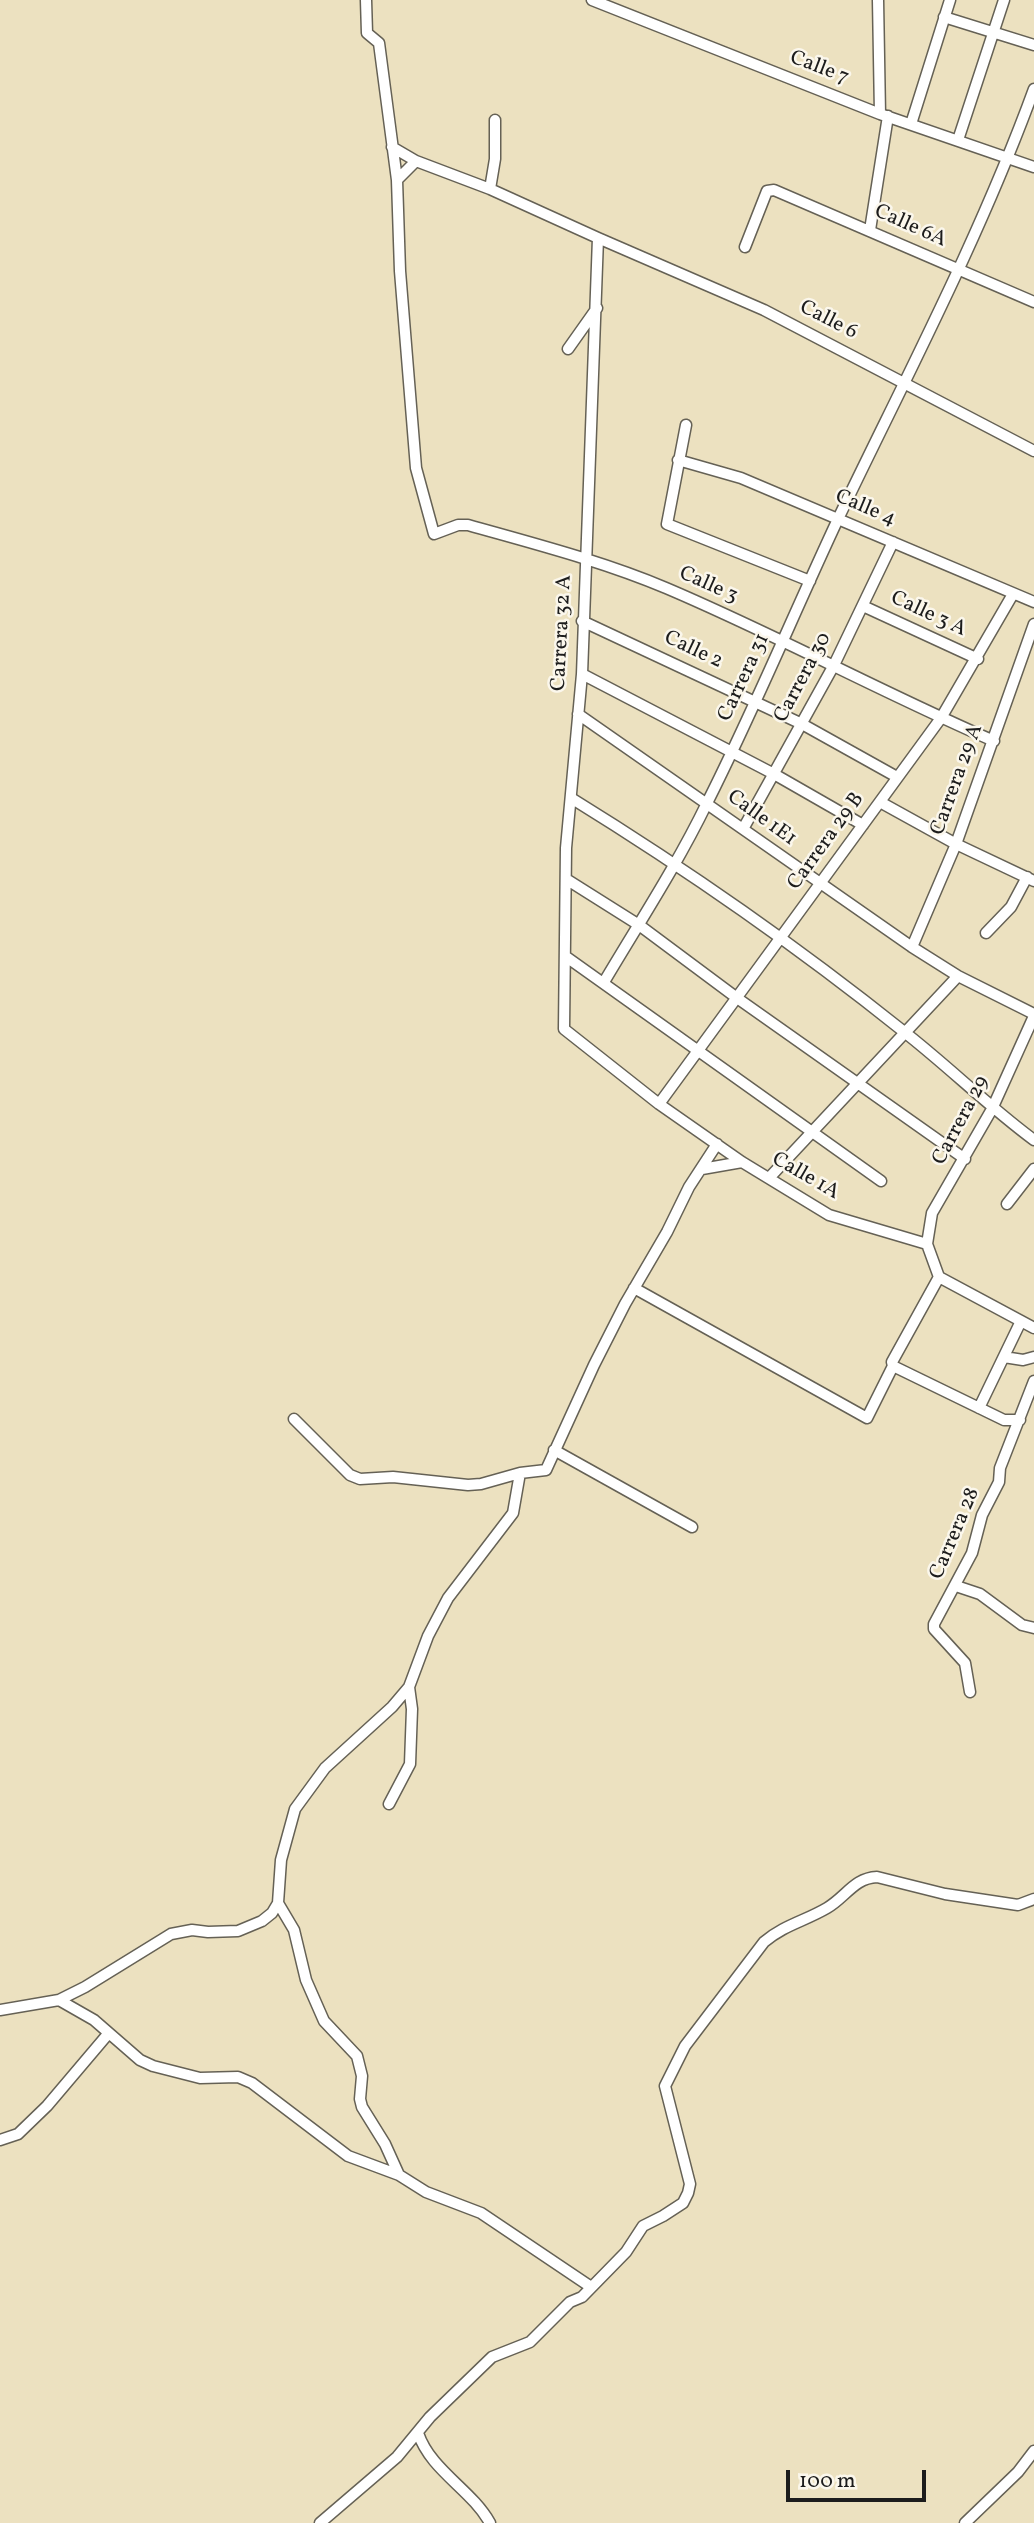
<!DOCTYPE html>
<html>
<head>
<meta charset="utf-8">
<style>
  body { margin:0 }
  #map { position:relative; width:1034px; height:2523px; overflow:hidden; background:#ece1c0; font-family:Vollkorn,serif }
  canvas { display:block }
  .scale { position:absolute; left:786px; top:2470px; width:140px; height:32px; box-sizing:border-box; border:4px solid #1c1c1c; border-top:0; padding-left:9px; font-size:21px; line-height:24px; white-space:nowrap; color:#1c1c1c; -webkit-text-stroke:5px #fbf7ec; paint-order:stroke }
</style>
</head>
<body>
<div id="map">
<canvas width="1034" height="2523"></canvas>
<div class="scale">100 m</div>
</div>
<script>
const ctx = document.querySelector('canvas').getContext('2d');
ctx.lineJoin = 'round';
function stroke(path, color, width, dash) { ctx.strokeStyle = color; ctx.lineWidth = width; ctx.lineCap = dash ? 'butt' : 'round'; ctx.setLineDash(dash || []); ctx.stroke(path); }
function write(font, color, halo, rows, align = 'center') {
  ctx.font = font + ' Vollkorn,serif'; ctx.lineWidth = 5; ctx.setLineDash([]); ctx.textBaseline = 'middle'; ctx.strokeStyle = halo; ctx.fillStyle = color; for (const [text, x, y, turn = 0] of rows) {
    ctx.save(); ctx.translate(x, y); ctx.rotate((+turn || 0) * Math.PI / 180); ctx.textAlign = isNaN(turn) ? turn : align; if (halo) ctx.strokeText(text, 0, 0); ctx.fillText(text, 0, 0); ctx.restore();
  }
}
const minor = new Path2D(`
  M 366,0 L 367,33 L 379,43 L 397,180 L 400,271 L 416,468 L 434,534 L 458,525 L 468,525 C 535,544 602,561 666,588 C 777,635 883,693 994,741
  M 592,0 L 880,114 L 1034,167
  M 878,0 L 880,114
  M 944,17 L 1034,45
  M 911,124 L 950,0
  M 958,140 L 1004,0
  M 392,147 L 416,161 L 490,189 L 598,238 L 764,310 L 1034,451
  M 397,180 L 416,161
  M 490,189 L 495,159 L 495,120
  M 870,230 L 888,116
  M 598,238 L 582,674 L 566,848 L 564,1029 L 659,1104 L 742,1162 L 829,1215 L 927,1244 L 939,1277 L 1034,1328
  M 745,247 L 767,191 L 774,190 L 1034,302
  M 568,349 L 597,308
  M 686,425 L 667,524 L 810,581
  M 678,460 L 741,478 L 1034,602
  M 863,606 L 978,659
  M 582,621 L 802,724 L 897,777
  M 582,674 L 774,774 L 863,825
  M 578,714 L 912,947 L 958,976 L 1034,1014
  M 571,798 C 686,869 798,947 903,1031 C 948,1066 988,1106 1034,1140
  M 880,802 L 956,844 L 1034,881
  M 743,829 L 834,665 L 893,542
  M 566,879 L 639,925 L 737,998 L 965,1159
  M 986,933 L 1011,907 L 1027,877
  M 912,947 L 956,844 L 1034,624
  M 565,956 L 881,1181
  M 604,982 C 639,923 677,865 707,803 C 754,710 794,613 838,519 C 906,377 980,237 1034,89
  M 659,1104 L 941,718 L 1013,594
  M 702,1169 L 742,1162
  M 769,1178 L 958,976
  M 1007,1204 L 1034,1169
  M 927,1244 L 932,1213 L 992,1109 L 1034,1016
  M 634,1288 L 867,1418 L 893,1366 L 892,1362 L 939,1277
  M 1004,1357 L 1023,1360 L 1034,1357
  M 893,1366 L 1004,1420 L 1020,1420
  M 979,1408 L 1021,1321
  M 294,1419 L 350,1475 L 360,1479 L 393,1477 L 468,1485 L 481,1484 L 520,1473 L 546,1470 L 594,1365 L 625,1304 L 667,1232 L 689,1187 L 717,1144
  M 554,1450 L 692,1527
  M 956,1586 L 980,1594 L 1022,1625 L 1034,1628
  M 970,1692 L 965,1663 L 934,1629 L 934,1624 L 972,1553 L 982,1515 L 999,1482 L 1000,1468 L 1034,1381
  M 389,1804 L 410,1764 L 412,1709 L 409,1687
  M 278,1903 L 294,1930 L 306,1980 L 324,2021 L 357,2056 L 362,2076 L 360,2099 L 362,2107 L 385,2144 L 399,2175
  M 59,2000 L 94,2020 L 140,2060 L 153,2066 L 200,2078 L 238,2077 L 252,2083 L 348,2156 L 399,2175 L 426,2192 L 481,2213 L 591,2287
  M 0,2010 L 59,2000 L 85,1987 L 171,1934 L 192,1930 L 208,1932 L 238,1931 L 262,1921 L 272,1913 L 278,1903 L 281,1860 L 295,1809 L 325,1768 L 392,1707 L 409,1687 L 428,1636 L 448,1598 L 513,1513 L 520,1473
  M 0,2140 L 18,2134 L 47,2106 L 108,2034
  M 418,2433 C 431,2471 471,2489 490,2523
  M 320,2523 L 397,2457 L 430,2417 L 492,2357 L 530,2342 L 570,2302 L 582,2297 L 626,2252 L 643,2226 L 663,2216 L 683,2203 L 688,2193 L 690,2184 L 665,2086 L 685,2046 L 764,1942 C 784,1925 805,1921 827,1908 C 846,1897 854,1878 877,1877 L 945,1894 L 1018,1905 L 1034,1899
  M 965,2523 L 1018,2472 L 1034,2451`);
const streetNames = [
  ["Calle 7",819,69,21],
  ["Calle 6A",910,227,24],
  ["Calle 6",828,321,27],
  ["Calle 4",865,509,23],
  ["Calle 3",708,586,24],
  ["Calle 3 A",928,615,25],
  ["Carrera 32 A",563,633,-87],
  ["Calle 2",693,651,25],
  ["Carrera 31",745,678,-65],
  ["Carrera 30",804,678,-62],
  ["Carrera 29 A",958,780,-70],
  ["Calle 1E1",761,819,36],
  ["Carrera 29 B",827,842,-54],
  ["Carrera 29",962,1121,-62],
  ["Calle 1A",805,1177,30],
  ["Carrera 28",956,1534,-67]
];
stroke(minor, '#656155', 13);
stroke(minor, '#fff', 10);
write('21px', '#1c1c1c', '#fbf7ec', streetNames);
</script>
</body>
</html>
